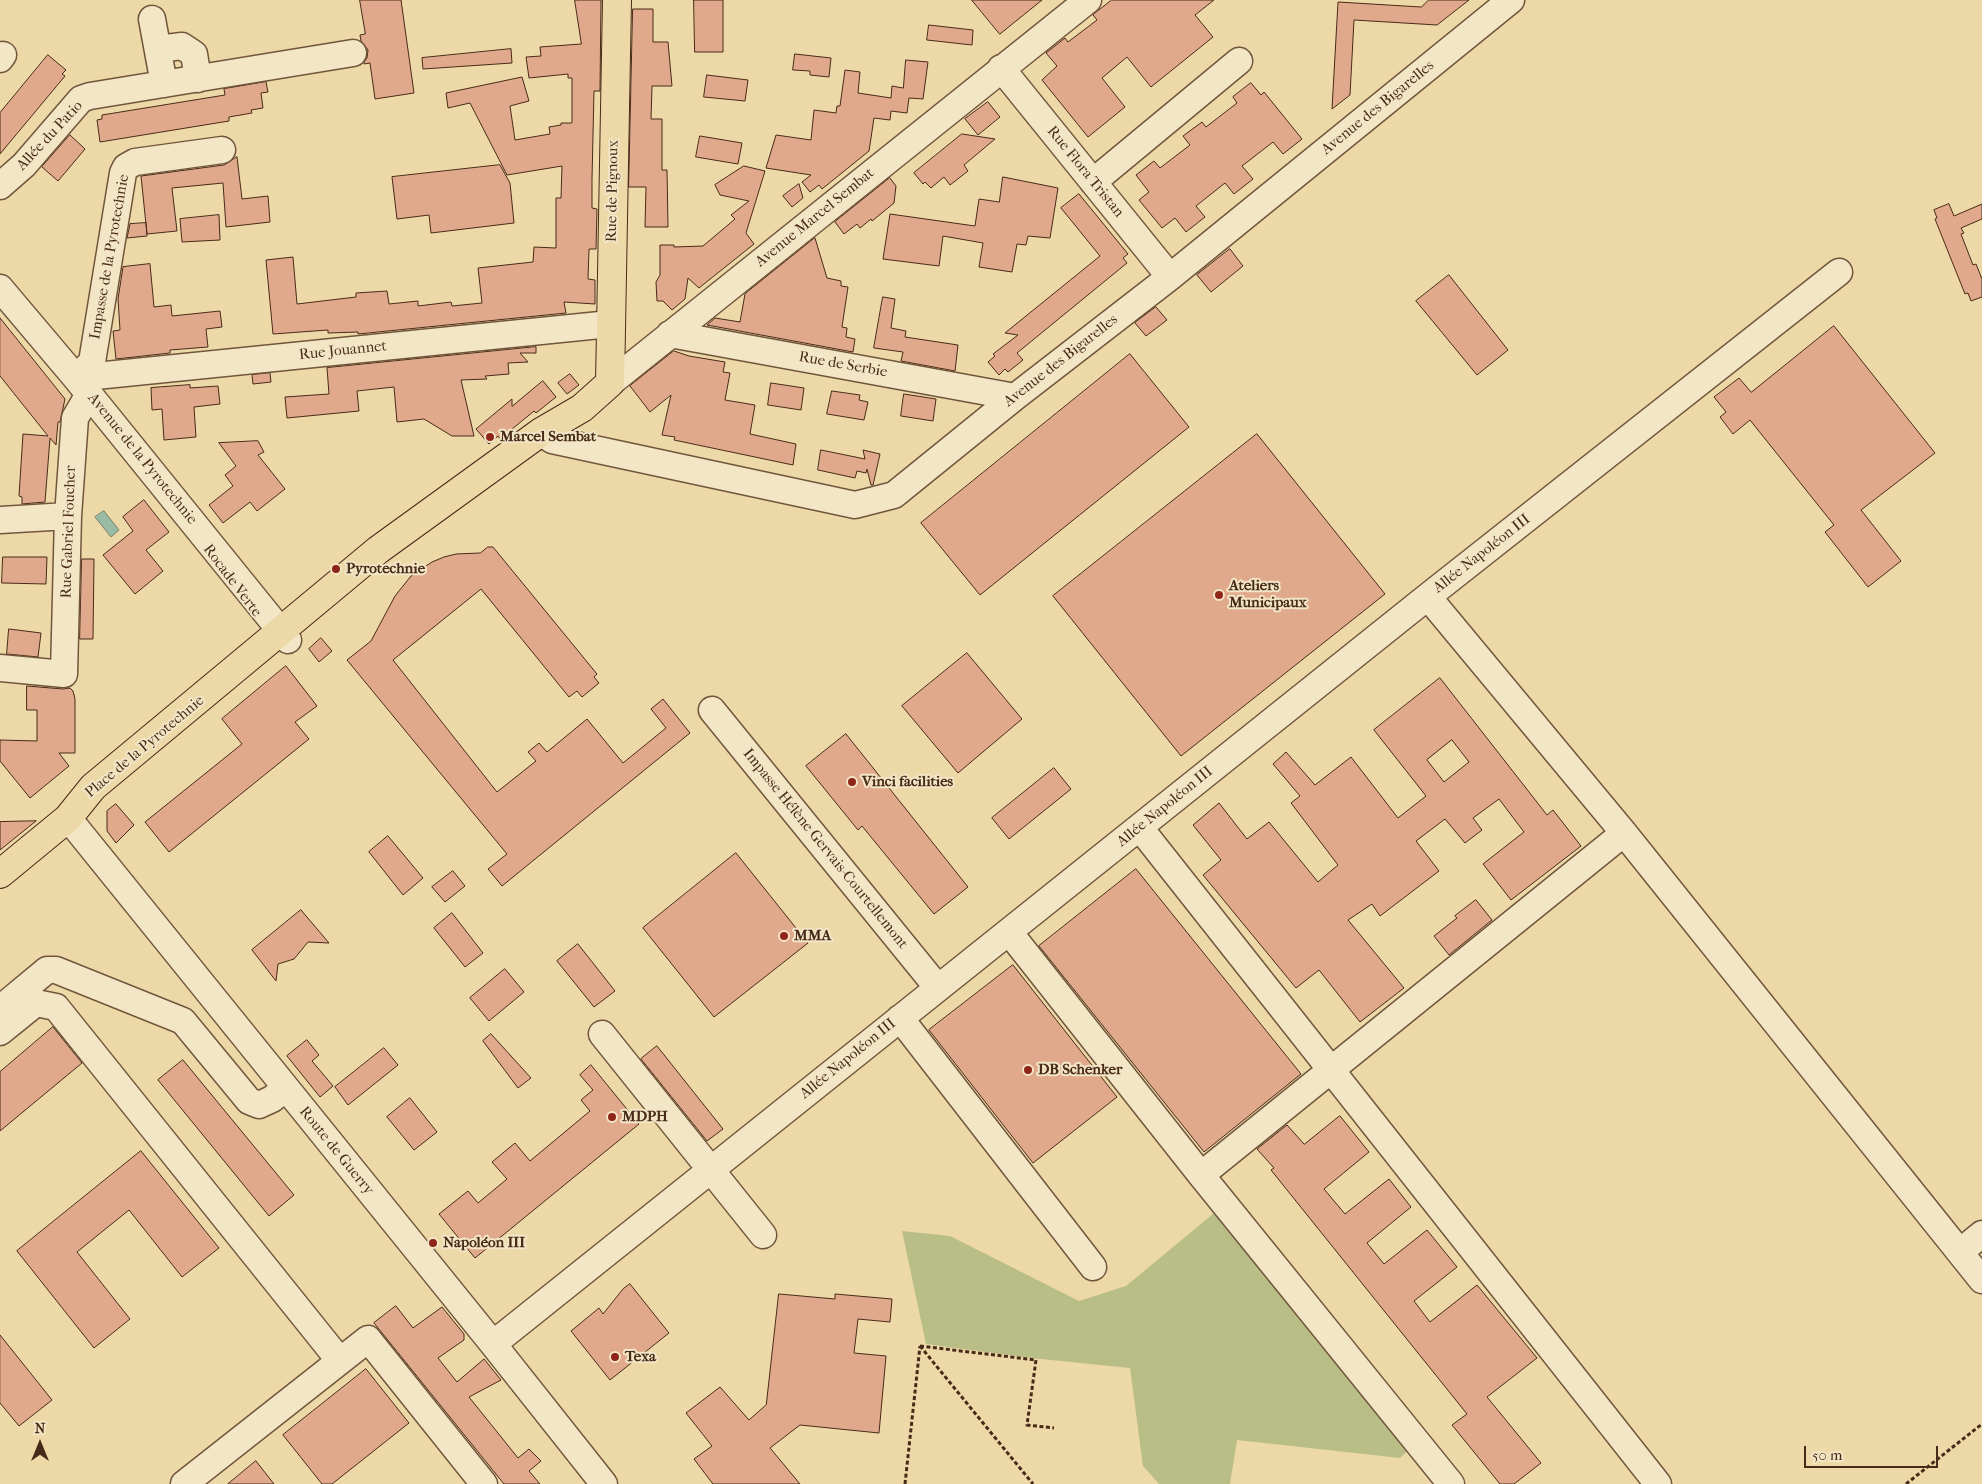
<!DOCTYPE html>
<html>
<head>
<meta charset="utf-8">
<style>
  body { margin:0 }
  #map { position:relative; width:1982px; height:1484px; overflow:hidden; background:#edd8a7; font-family:"IM FELL French Canon",serif }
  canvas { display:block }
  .north { position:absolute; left:15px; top:1419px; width:50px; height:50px; -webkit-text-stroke:4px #f3e6c6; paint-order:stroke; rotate:0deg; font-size:14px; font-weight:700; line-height:20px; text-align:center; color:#482a18 }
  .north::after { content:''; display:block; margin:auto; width:18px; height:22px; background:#482a18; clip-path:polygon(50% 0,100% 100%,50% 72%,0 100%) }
  .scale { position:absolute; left:1804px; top:1446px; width:134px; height:22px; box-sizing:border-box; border:2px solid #482a18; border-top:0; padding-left:6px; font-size:15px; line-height:18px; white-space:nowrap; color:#482a18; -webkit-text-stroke:4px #f3e6c6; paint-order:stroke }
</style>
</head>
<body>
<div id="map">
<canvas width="1982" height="1484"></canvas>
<div class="north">N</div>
<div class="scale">50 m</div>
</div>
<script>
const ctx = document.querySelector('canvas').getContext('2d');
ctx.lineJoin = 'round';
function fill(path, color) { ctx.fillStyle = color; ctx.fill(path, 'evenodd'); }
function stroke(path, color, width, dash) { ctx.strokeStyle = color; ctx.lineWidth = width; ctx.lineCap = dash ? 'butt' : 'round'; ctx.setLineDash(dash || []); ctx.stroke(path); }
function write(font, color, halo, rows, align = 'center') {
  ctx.font = font + ' "IM FELL French Canon",serif'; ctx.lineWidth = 4; ctx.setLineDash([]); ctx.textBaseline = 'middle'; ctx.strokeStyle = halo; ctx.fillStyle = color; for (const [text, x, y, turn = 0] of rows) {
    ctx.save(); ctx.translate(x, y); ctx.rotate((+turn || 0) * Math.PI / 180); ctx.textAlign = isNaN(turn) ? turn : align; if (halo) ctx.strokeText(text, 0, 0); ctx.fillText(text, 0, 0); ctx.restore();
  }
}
const green = new Path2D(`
  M 1225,1204 L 1417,1442 L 1400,1458 L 1237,1440 L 1230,1484 L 1159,1484 L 1143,1466 L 1130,1368 L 1031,1358 L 926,1344 L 902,1231 L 950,1236 L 1079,1301 L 1126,1286 Z`);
const water = new Path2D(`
  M 104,511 L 119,530 L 111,537 L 95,517 Z`);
const building = new Path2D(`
  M 360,0 L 401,0 L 414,93 L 375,99 L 370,63 L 364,64 L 364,62 L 367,58 L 368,50 L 361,41 L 360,35 L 365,34 Z
  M 575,0 L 601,0 L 600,91 L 594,91 L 592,179 L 592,208 L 597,209 L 596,249 L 589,249 L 588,279 L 595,280 L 595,304 L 564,302 L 566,313 L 358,334 L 358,332 L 328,333 L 328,330 L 273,334 L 266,260 L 293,257 L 297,304 L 356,297 L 356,293 L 387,291 L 389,304 L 418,301 L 418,306 L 451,302 L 452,306 L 482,303 L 478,268 L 533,262 L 534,247 L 556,248 L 556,198 L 561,198 L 562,166 L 507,175 L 470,103 L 448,108 L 446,93 L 522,77 L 529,101 L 510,106 L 515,140 L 550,134 L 549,127 L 561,125 L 561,123 L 572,123 L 572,78 L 568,78 L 568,74 L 529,78 L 526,57 L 541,56 L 540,47 L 581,44 Z
  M 694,0 L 723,0 L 723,52 L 695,52 Z
  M 972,0 L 1042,0 L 1000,34 Z
  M 1112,0 L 1214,0 L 1195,15 L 1213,37 L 1151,87 L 1127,57 L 1102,78 L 1125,107 L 1088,137 L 1042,80 L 1057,66 L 1046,53 L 1065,38 L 1068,42 L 1097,20 L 1093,15 Z
  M 1429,0 L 1469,0 L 1437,25 L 1354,20 L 1350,95 L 1332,109 L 1338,2 L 1421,7 Z
  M 633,9 L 653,9 L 653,42 L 668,42 L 672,86 L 652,86 L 651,119 L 662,119 L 662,170 L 667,170 L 668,227 L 645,227 L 646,187 L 629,187 Z
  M 929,25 L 973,30 L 972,45 L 927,40 Z
  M 511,49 L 512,63 L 423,69 L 422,58 Z
  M 795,54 L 831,58 L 829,77 L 810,75 L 810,71 L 793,70 Z
  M 48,55 L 66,70 L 62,74 L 65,76 L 0,154 L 0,113 Z
  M 906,60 L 928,62 L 923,99 L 909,98 L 907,113 L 891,111 L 890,120 L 874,118 L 869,151 L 822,189 L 819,185 L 810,192 L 802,182 L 811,175 L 766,168 L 776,135 L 811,140 L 814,110 L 836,113 L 837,106 L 840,106 L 845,70 L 860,72 L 858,93 L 891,98 L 892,86 L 903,88 Z
  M 707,75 L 748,80 L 745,101 L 704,97 Z
  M 266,82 L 268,92 L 261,93 L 263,108 L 251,110 L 252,113 L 229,117 L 229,121 L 100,142 L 97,120 L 102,119 L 102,115 L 225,95 L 224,89 Z
  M 1251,83 L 1261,95 L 1264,92 L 1302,139 L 1283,154 L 1273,142 L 1242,166 L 1253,179 L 1234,194 L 1225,183 L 1196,206 L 1205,217 L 1186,232 L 1175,218 L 1162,228 L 1139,200 L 1149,192 L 1136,175 L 1154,161 L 1160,168 L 1190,145 L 1183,136 L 1202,122 L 1206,127 L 1237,103 L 1233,97 Z
  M 988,102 L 1000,117 L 978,135 L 965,119 Z
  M 962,134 L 995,139 L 964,165 L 968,171 L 950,185 L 944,177 L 931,188 L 925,182 L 923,184 L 914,173 Z
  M 70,135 L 85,149 L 58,181 L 42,167 Z
  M 700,136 L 742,143 L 738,164 L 696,157 Z
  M 237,157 L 242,199 L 268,196 L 270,222 L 226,227 L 223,183 L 172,188 L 177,231 L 147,234 L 141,176 L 224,165 Z
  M 500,165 L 510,183 L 514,223 L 431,233 L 429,215 L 397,219 L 392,177 Z
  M 744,166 L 765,171 L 746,233 L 754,244 L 699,288 L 688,278 L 685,299 L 672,310 L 663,301 L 657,301 L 656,282 L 660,275 L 660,245 L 674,245 L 674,247 L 703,246 L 735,219 L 731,215 L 749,201 L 720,195 L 715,185 Z
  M 1003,177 L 1058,188 L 1050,238 L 1028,236 L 1026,245 L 1017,244 L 1012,272 L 979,267 L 983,243 L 943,236 L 939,266 L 883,259 L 890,214 L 975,226 L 979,199 L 999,202 Z
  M 890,178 L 896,186 L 894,203 L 872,221 L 871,219 L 860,228 L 857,224 L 844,234 L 835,222 Z
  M 799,184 L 803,198 L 792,207 L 783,196 Z
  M 1079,194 L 1128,254 L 1123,258 L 1127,263 L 1017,353 L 1023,360 L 1008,372 L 1005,369 L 999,375 L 988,362 L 995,356 L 993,354 L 1018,335 L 1005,333 L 1100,256 L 1061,208 Z
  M 1949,204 L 1954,216 L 1982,204 L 1982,219 L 1961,228 L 1964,233 L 1961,234 L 1973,265 L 1976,264 L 1982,279 L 1982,297 L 1971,301 L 1968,293 L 1965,294 L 1935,219 L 1937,218 L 1934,210 Z
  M 219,215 L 220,240 L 182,242 L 180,219 Z
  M 146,223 L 147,236 L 127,238 L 130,224 Z
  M 815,238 L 827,278 L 841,281 L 841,286 L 848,287 L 842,327 L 847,328 L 846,337 L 855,339 L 853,352 L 707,325 L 715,318 L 740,322 L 745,294 Z
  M 1230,249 L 1243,266 L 1211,292 L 1197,275 Z
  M 150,264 L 154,307 L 171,305 L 172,316 L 220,311 L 222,327 L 206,329 L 208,347 L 170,350 L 170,353 L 116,359 L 113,331 L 120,330 L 118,299 L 123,267 Z
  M 1449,275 L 1508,350 L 1477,375 L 1416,301 Z
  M 883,297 L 895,299 L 891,328 L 906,331 L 905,337 L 958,345 L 955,371 L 901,361 L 903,352 L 874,348 Z
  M 1156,307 L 1167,320 L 1146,336 L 1135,323 Z
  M 0,318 L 65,399 L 60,422 L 58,422 L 56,445 L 50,438 L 45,502 L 22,504 L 22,497 L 19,496 L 23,434 L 48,436 L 0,376 Z
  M 1834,326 L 1935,453 L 1861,510 L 1901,561 L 1868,587 L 1825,532 L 1834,525 L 1750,420 L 1733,434 L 1720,417 L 1726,412 L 1714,397 L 1739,378 L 1751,392 Z
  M 536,347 L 536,353 L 520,353 L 528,362 L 508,363 L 509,374 L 485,376 L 487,379 L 461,380 L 474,436 L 452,436 L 424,419 L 397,422 L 394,387 L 357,391 L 359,411 L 287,418 L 285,397 L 329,394 L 327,368 Z
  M 674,351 L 689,356 L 725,362 L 723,372 L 730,373 L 725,400 L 755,405 L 750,434 L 796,444 L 793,465 L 674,440 L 675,437 L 662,435 L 671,395 L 650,412 L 630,386 Z
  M 1130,354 L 1189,427 L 980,595 L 921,523 Z
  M 270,373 L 271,382 L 253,384 L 252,375 Z
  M 570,374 L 579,385 L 567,394 L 558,383 Z
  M 543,381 L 556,397 L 536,413 L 534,411 L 500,439 L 498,436 L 489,444 L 476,429 L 512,399 L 512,406 Z
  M 771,383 L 804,388 L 801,410 L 768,405 Z
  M 190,385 L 190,388 L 218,386 L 220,404 L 194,407 L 196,437 L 164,440 L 162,409 L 152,410 L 151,388 Z
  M 832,391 L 860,395 L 859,400 L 868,402 L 864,420 L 827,414 Z
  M 904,394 L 936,399 L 933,421 L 901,416 Z
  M 1257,434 L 1385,594 L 1181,756 L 1053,596 Z
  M 258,441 L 264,452 L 258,455 L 285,489 L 257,511 L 250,502 L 223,523 L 209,505 L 233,486 L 225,475 L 236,466 L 219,443 Z
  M 821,450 L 865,459 L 863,450 L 880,454 L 873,485 L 871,485 L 867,469 L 866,473 L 857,471 L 855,478 L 818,470 Z
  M 144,500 L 169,532 L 146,550 L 163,571 L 135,594 L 103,555 L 133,531 L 123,517 Z
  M 488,547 L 493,547 L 597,674 L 594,677 L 599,683 L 582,697 L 577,691 L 569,697 L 481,589 L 393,660 L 497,792 L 536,761 L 528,752 L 539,743 L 547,752 L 587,719 L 623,763 L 666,728 L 651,709 L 663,699 L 690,733 L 502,886 L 488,869 L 507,854 L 347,660 L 371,641 L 395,596 L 411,576 L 432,562 L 444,557 L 456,554 L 480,553 Z
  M 3,557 L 47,557 L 46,584 L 2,583 Z
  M 82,559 L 94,559 L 93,639 L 80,639 Z
  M 9,629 L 41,633 L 38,657 L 7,654 Z
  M 321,638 L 332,651 L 319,662 L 309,649 Z
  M 967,653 L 1022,719 L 958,773 L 902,706 Z
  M 286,666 L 317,706 L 295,722 L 309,739 L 169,852 L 145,822 L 242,744 L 222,719 Z
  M 1440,678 L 1547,815 L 1553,810 L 1581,846 L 1511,900 L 1483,864 L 1524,832 L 1499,799 L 1473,818 L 1482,830 L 1465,843 L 1445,819 L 1416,841 L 1439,871 L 1380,916 L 1372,904 L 1348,920 L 1404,988 L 1360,1022 L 1319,970 L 1296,988 L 1203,875 L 1221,860 L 1193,825 L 1219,803 L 1247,839 L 1269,822 L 1318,882 L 1338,865 L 1291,803 L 1300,796 L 1273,764 L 1286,752 L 1315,785 L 1351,757 L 1398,818 L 1426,796 L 1374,730 ZM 1452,740 L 1469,762 L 1444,782 L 1427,760 Z
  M 27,686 L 63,689 L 70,688 L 73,691 L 75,699 L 75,753 L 59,753 L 69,766 L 30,798 L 0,761 L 0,740 L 37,741 L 37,710 L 27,710 Z
  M 846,734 L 968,887 L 934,914 L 862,826 L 858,830 L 806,766 Z
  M 1054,768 L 1071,789 L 1009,839 L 992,818 Z
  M 116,804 L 134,825 L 116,843 L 107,831 L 107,811 Z
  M 36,821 L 0,850 L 0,822 Z
  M 388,836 L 423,878 L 403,895 L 369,852 Z
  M 736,853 L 808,943 L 714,1017 L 643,928 Z
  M 1136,869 L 1301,1074 L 1204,1152 L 1039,946 Z
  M 453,871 L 465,886 L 445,902 L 432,887 Z
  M 1476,900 L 1492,920 L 1449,955 L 1434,936 L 1457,918 L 1455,916 Z
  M 301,910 L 329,943 L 308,942 L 294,959 L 278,964 L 276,981 L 252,950 Z
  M 452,913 L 483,953 L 465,967 L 434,928 Z
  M 578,944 L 615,991 L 594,1007 L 557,961 Z
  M 1013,965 L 1117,1097 L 1033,1163 L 929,1030 Z
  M 505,969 L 524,992 L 489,1021 L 470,998 Z
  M 53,1027 L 82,1063 L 0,1131 L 0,1072 Z
  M 491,1034 L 531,1078 L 518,1088 L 483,1041 Z
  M 307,1040 L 319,1055 L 312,1061 L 333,1086 L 320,1097 L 287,1056 Z
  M 657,1046 L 723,1129 L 707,1141 L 641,1059 Z
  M 384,1048 L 398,1065 L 348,1105 L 335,1087 Z
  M 183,1060 L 294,1195 L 269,1216 L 158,1080 Z
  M 591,1065 L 639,1124 L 475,1258 L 439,1214 L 468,1191 L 478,1203 L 507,1179 L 492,1162 L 515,1143 L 530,1161 L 590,1111 L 581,1100 L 593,1090 L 580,1075 Z
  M 410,1098 L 437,1132 L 414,1150 L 387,1117 Z
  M 1340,1116 L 1369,1152 L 1324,1189 L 1345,1214 L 1389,1179 L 1411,1207 L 1367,1243 L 1384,1264 L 1427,1230 L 1457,1267 L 1414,1301 L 1430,1322 L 1477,1285 L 1537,1358 L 1487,1397 L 1541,1463 L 1514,1484 L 1500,1484 L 1452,1425 L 1467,1414 L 1271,1170 L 1274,1168 L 1257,1149 L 1287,1125 L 1304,1144 Z
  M 141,1151 L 219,1248 L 182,1277 L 129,1210 L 98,1235 L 77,1252 L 130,1319 L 94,1348 L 17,1251 Z
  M 630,1284 L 669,1333 L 610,1380 L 571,1331 L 599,1308 L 603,1314 L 623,1289 Z
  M 779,1294 L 835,1299 L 835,1294 L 892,1299 L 890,1322 L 858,1319 L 854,1353 L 886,1356 L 879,1433 L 800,1425 L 770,1448 L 800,1484 L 713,1484 L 694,1459 L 712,1446 L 686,1413 L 720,1387 L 749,1420 L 766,1405 Z
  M 396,1306 L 413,1328 L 442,1307 L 464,1334 L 464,1340 L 438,1358 L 457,1382 L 484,1359 L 501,1380 L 469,1397 L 518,1458 L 529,1449 L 541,1461 L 529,1471 L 540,1484 L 504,1484 L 374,1323 Z
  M 0,1335 L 52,1400 L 19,1426 L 0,1403 Z
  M 366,1369 L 409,1423 L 332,1484 L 322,1484 L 283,1435 Z
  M 256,1461 L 274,1484 L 228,1484 Z`);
const path = new Path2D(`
  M 920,1346 L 1036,1360 L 1027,1425 L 1054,1428
  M 920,1346 L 1033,1484
  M 905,1484 L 920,1346
  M 1906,1484 L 1982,1424`);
const minor = new Path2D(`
  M 152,19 L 164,84
  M 158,49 L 182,46 L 194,54 L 198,79
  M 0,59 L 3,55
  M 1001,68 L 1170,277
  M 1093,182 L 1239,61
  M 0,186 L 24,165 L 81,99 L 90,96 L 353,53
  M 0,288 L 76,378 L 288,640
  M 670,334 L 1015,397
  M 76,378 L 610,324
  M 76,378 L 92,362 L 123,173 L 126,167 L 135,162 L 222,150
  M 610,383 L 1088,0
  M 541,432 L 552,440 L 855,505 L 894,495 L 1015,397 L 1170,277 L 1511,0
  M 0,520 L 68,516
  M 1428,597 L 1624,833 L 1982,1280
  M 0,668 L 64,674 L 68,516 L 75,418 L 89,394
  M 712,710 L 938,988
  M 68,818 L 493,1344 L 604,1484
  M 1140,828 L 1658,1484
  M 1009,932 L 1201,1175 L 1451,1484
  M 0,1009 L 47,970 L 56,970 L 183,1021 L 249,1101 L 259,1105 L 272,1099 L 286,1088
  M 900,1018 L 1093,1267
  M 0,1032 L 36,1003 L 56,1007 L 340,1361
  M 602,1034 L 763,1235
  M 1201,1175 L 1624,833
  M 1960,1252 L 1982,1234
  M 493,1344 L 1431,594 L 1839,272
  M 184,1484 L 368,1339 L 484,1484`);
const major = new Path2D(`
  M 0,874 L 68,818 L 93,787 L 378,550 L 541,432 L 582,408 L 610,383 L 617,0`);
const markers = [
  [490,437,5,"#8f2418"],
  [336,569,5,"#8f2418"],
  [1219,595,5,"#8f2418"],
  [852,782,5,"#8f2418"],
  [784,936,5,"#8f2418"],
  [1028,1070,5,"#8f2418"],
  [612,1117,5,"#8f2418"],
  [433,1243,5,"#8f2418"],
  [615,1357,5,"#8f2418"]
];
const streetNames = [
  ["Avenue des Bigarelles",1378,108,-39],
  ["Allée du Patio",50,136,-47],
  ["Rue Flora Tristan",1085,172,51],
  ["Rue de Pignoux",613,191,-89],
  ["Avenue Marcel Sembat",815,218,-39],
  ["Impasse de la Pyrotechnie",110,257,-80],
  ["Rue Jouannet",343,351,-6],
  ["Avenue des Bigarelles",1061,361,-38],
  ["Rue de Serbie",843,365,10],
  ["Avenue de la Pyrotechnie",142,459,51],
  ["Rue Gabriel Foucher",69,532,-88],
  ["Allée Napoléon III",1482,554,-38],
  ["Rocade Verte",232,581,53],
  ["Place de la Pyrotechnie",145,747,-40],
  ["Allée Napoléon III",1165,807,-39],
  ["Impasse Hélène Gervais-Courtellemont",825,849,51],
  ["Allée Napoléon III",848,1059,-39],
  ["Route de Guerry",336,1151,51]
];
const poiNames = [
  ["Marcel Sembat",500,437],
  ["Pyrotechnie",346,569],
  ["Ateliers",1229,586],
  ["Municipaux",1229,603],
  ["Vinci facilities",862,782],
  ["MMA",794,936],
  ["DB Schenker",1038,1070],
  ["MDPH",622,1117],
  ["Napoléon III",443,1243],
  ["Texa",625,1357]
];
fill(green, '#b9be87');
fill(water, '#9abba3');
stroke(water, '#79816b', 1);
fill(building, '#e1a98c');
stroke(building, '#482a18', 1);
stroke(minor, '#71563c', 29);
stroke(major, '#482a18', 30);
stroke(path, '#482a18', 3, [4, 2.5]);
stroke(minor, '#f3e6c6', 26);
stroke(major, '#edd8a7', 28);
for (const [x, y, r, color] of markers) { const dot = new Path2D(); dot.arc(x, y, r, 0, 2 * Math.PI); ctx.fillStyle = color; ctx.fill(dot); stroke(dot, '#f3e6c6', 2); }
write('15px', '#482a18', '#f3e6c6', streetNames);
write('bold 15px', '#482a18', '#f3e6c6', poiNames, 'left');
</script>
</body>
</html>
